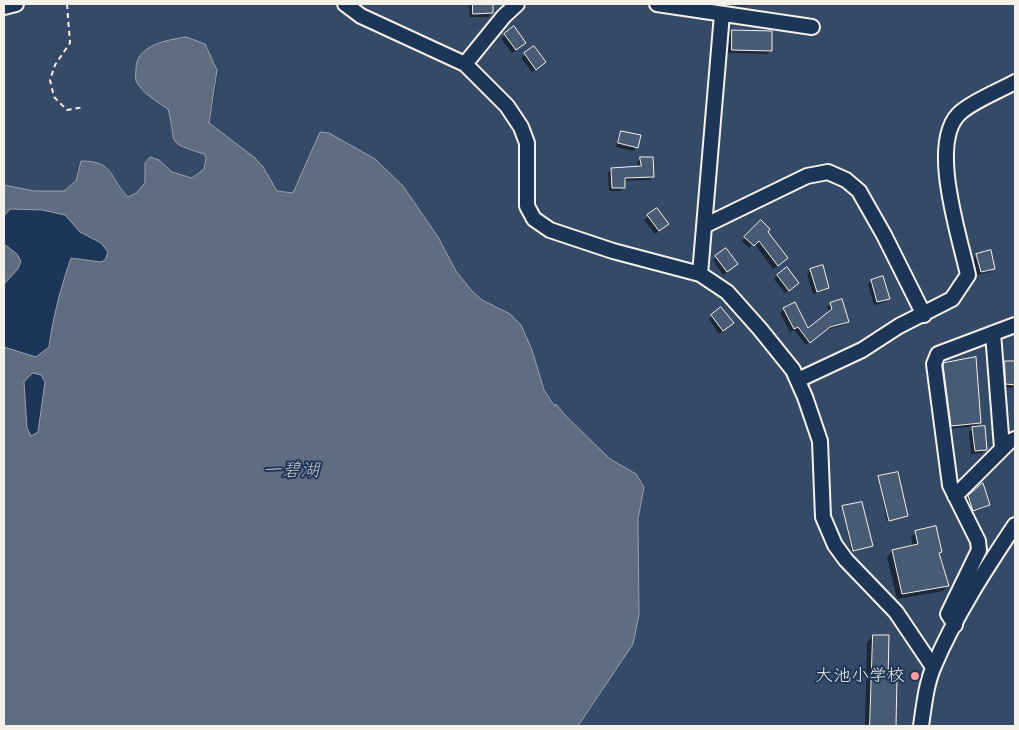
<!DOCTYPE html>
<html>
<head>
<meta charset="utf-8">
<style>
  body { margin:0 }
  #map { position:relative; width:1019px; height:730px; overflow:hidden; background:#1d3557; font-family:Itim,sans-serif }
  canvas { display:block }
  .frame { position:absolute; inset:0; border:5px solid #f4f1e8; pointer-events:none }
</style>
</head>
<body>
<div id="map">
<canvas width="1019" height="730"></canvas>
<div class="frame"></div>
</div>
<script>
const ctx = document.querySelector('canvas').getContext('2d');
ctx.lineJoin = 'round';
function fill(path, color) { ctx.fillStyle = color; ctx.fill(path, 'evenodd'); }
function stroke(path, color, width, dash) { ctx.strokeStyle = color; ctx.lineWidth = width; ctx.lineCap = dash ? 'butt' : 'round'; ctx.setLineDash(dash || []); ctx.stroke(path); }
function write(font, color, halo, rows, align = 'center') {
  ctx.font = font + ' Itim,"Klee One",sans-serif'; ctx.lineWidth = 4; ctx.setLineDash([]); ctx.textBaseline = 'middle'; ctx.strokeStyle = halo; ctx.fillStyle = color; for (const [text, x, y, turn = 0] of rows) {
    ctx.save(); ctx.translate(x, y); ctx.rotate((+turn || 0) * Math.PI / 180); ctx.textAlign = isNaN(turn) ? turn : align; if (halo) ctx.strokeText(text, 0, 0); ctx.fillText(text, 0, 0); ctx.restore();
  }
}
const green = new Path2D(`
  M 4,4 L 1015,4 L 1015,726 L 578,726 L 605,686 L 638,570 L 638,519 L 644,487 L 636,474 L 610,459 L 564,415 L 557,405 L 555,407 L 554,402 L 544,390 L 532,350 L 510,314 L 482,300 L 472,291 L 456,271 L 438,237 L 403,186 L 354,147 L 309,155 L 300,182 L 293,193 L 277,191 L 263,167 L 209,123 C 213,103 220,81 215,61 L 149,96 L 168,109 C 178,145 163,141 204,154 L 206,157 L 204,168 L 192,178 L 172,172 L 159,160 L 145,163 L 145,183 L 136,193 L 127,197 L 106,166 L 78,167 L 76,181 L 64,191 L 34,191 L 4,186 Z`);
const water = new Path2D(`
  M 186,37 L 205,44 L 217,70 L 209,123 L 255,158 L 263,167 L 277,191 L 293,193 L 320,132 L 329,133 L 375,159 L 403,186 L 438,237 L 456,271 L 472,291 L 482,300 L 510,314 L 521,325 L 532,350 L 544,390 L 555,406 L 556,404 L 565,415 L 610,459 L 636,474 L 644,487 L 638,519 L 639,615 L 633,644 L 578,726 L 4,726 L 4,347 L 36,357 L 49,347 C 53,316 61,287 71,258 L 101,262 L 105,260 L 108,252 L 101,243 L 80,232 L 65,215 L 42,210 L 10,209 L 4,216 L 4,185 L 34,191 L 64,191 L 76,181 L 81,161 C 114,161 108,176 128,197 L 136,193 L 145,183 L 145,163 L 150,157 L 159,160 L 172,172 L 192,178 L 204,169 L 206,158 L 204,154 C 163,141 178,145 168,109 C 156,101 143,94 136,81 C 135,77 136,73 136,69 C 136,45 167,40 186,37 ZM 33,373 L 41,375 L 45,382 L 38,432 L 31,436 L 27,428 L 24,382 Z
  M 4,244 L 17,254 L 21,261 L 18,269 L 4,284 Z`);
const shadow = new Path2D(`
  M 472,4 L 491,4 L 492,13 L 488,17 L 470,17 L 469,6 Z
  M 736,4 L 749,4 L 747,6 L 736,6 Z
  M 732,31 L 771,50 L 767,54 L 728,53 L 729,34 Z
  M 505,35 L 521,46 L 512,53 L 501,39 Z
  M 534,48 L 541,66 L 532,72 L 521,58 Z
  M 622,132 L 637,147 L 633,151 L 616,147 L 618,136 Z
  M 641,159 L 653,177 L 649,180 L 623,181 L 624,187 L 620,191 L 609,191 L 608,173 L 612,169 L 638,168 L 637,162 Z
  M 657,209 L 664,227 L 655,234 L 644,220 Z
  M 761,222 L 783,262 L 773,269 L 754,243 L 749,248 L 742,241 Z
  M 977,255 L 994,268 L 990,272 L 977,275 L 973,259 Z
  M 716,257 L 732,268 L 723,275 L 713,260 Z
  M 811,270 L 828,288 L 824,291 L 813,294 L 807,274 Z
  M 777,275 L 794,286 L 785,293 L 774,279 Z
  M 872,281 L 888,298 L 885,302 L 874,305 L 868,284 Z
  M 831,304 L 848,321 L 844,325 L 825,330 L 806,345 L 794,330 L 790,332 L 780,313 L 784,309 L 807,330 L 829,313 L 827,307 Z
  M 712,316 L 728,327 L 719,334 L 709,319 Z
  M 1005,362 L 1015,362 L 1015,385 L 1012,388 L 1003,387 L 1001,366 Z
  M 945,364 L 980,422 L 974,429 L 986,449 L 982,453 L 971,454 L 969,432 L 975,426 L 948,429 L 941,368 Z
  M 879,478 L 907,516 L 906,517 L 887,521 Z
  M 968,497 L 989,505 L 985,508 L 969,513 L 965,501 Z
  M 843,508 L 871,546 L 870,547 L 851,551 Z
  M 916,532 L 941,552 L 938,554 L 948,585 L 943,591 L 897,599 L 887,557 L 892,551 L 913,547 L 911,537 Z
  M 873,636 L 887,679 L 896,679 L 895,726 L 865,726 L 867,642 Z`);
const building = new Path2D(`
  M 473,4 L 493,4 L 493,13 L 473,14 Z
  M 514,26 L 526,43 L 516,50 L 504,34 Z
  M 732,30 L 772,31 L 772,51 L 732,50 Z
  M 534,46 L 546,62 L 536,70 L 524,53 Z
  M 621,131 L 641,135 L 638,148 L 618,143 Z
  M 640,157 L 653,157 L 654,177 L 625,178 L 625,188 L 612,188 L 611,168 L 641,166 Z
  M 657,208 L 669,224 L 659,231 L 647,215 Z
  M 761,220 L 770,229 L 768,232 L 788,258 L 778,266 L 759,241 L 754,246 L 744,237 Z
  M 726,248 L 738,264 L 727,272 L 715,256 Z
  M 991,250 L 995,269 L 981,272 L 976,254 Z
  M 823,265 L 829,288 L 817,292 L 810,269 Z
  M 787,267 L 799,283 L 789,291 L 777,275 Z
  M 883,276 L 890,299 L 877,302 L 871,280 Z
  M 842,299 L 849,322 L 830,327 L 810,343 L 798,327 L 794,329 L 783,308 L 795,302 L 808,328 L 832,309 L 830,303 Z
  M 721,307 L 734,323 L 723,331 L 711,315 Z
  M 976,357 L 981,423 L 951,426 L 943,365 L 944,363 Z
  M 1005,361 L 1015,361 L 1015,385 L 1006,384 Z
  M 985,426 L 987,450 L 975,451 L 972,427 Z
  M 898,472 L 908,516 L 889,521 L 878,476 Z
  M 983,483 L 990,505 L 973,511 L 968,496 Z
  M 862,502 L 873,546 L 853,551 L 842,506 Z
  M 936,526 L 942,552 L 939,553 L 949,586 L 902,594 L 892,550 L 918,544 L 915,531 Z
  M 873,635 L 889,635 L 888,678 L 897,678 L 896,726 L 870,726 Z`);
const path = new Path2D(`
  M 67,4 L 70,43 L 55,65 L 50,80 L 54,97 L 67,110 L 84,107`);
const minor = new Path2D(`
  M 345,4 L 361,16 L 465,64 L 507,106 L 521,127 L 527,143 L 527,206 L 534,219 L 550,230 L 613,251 L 700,274 L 727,292 L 760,329 L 793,370 L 805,397 L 820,441 L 823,517 L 835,545 L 846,560 L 896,612 L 933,667
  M 657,4 L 812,27
  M 4,7 L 16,4
  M 465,64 L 504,16 L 517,4
  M 704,226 L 807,176 L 828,172 L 846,180 L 859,191 L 884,235 L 924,315
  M 700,274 L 722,14
  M 993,333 L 1002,448
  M 798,380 L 862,350 L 899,326 L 952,299 L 968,275 C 960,237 927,140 961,112 C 975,100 999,91 1015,82
  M 955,496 L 1009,442 L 1015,439
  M 955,625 L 948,614 L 979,550 L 978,541 L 950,485 L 934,364 L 938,354 L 1015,325
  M 921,726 C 924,706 926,684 934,666 C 955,616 985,570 1015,525`);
const markers = [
  [915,676,5,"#ff9aa2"]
];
const poiNames = [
  ["大池小学校",905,676]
];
const waterNames = [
  ["一碧湖",291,471]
];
fill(green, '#354a67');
fill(water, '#5e6d82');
stroke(water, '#9aa2ab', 1);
fill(shadow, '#0007');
fill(building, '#485b74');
stroke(building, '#f4f1e8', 1);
stroke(minor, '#f4f1e8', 18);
stroke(path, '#f4f1e8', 2, [5, 4]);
stroke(minor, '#1d3557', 14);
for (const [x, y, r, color] of markers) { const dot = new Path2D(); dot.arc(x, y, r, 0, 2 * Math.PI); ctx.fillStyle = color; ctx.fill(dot); stroke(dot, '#1d3557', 2); }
write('18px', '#f4f1e8', '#1d3557', poiNames, 'right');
write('italic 19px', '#c0c3c4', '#1d3557', waterNames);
</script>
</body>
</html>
